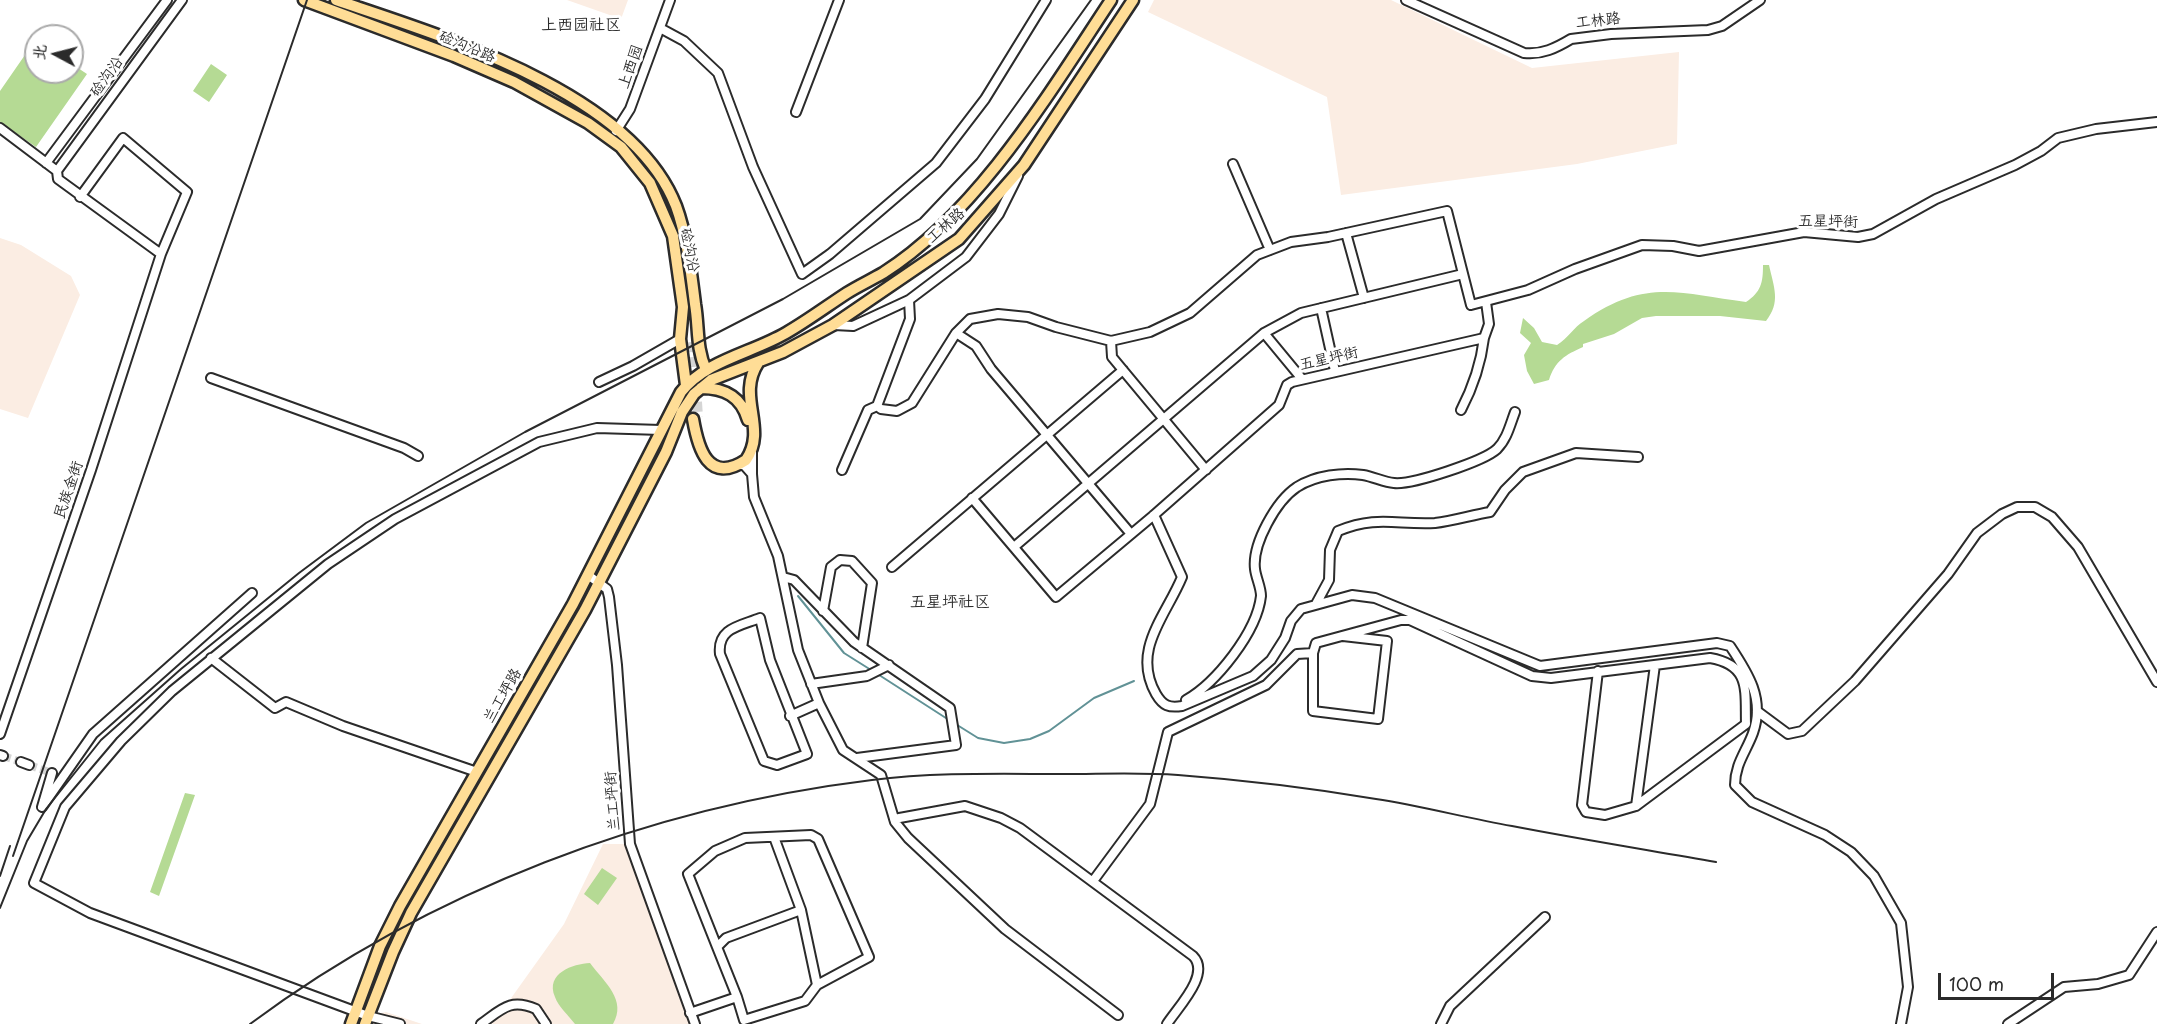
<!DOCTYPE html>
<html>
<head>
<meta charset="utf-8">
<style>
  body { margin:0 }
  #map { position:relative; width:2157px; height:1024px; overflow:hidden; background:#fff; font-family:"Playpen Sans","LXGW WenKai TC",sans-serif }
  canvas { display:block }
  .north { position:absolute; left:24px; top:24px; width:60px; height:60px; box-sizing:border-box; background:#fff; border:2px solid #aaa; border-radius:50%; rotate:277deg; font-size:16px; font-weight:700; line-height:24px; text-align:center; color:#2b2b2b }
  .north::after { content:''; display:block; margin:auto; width:21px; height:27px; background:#2b2b2b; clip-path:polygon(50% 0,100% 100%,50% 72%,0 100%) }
  .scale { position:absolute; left:1938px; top:973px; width:116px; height:27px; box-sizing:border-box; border:3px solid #2b2b2b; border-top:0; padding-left:8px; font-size:18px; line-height:21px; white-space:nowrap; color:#2b2b2b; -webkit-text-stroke:4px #fff; paint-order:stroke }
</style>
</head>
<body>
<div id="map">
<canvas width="2157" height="1024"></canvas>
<div class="north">北</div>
<div class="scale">100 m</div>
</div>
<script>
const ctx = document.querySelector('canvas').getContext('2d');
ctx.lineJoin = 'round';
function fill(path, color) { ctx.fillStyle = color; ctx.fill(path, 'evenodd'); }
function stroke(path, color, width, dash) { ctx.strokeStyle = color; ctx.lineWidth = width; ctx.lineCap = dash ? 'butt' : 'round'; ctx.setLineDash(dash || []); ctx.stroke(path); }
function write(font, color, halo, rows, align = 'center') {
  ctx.font = font + ' "Playpen Sans","LXGW WenKai TC",sans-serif'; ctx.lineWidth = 6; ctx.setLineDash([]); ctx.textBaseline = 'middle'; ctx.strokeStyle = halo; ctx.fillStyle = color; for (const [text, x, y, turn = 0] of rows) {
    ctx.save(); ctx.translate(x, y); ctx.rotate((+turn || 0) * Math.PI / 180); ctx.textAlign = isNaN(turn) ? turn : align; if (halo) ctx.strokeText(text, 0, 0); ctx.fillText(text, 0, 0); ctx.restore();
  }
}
const built = new Path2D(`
  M 567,0 L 628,0 L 621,19 Z
  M 1154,0 L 1391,0 L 1532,68 L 1679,52 L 1677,144 L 1577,164 L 1341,195 L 1327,97 L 1148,12 Z
  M 0,238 L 21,245 L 71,276 L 80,295 L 28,418 L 0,409 Z
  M 603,844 L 630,844 L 695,1024 L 481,1024 L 504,1008 L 564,924 Z
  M 386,1012 L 422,1024 L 366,1024 L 368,1016 Z`);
const green = new Path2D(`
  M 36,39 L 36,72 L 72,72 L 72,64 L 87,74 L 36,147 L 0,122 L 0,91 Z
  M 211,64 L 227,75 L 209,102 L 193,91 Z
  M 1763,265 L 1769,265 C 1774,288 1781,302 1766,321 L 1720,316 L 1656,316 L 1642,318 L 1614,334 L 1583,344 L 1583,347 C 1565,355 1555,361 1549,380 L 1534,384 L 1527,371 L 1524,355 L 1531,343 L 1520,333 L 1523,318 L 1534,328 L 1542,342 L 1557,345 C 1568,338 1574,327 1584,321 C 1644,278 1679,293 1746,302 C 1761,292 1763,283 1763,265 Z
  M 185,793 L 195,795 L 159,896 L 150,892 Z
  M 602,868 L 617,878 L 598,905 L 584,894 Z
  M 590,963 C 605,983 627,1000 613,1024 L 575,1024 C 569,1016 558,1006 555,997 C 545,973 573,964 590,963 Z`);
const stream = new Path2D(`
  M 798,596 L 844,653 L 871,670
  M 876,673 L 949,720
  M 954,723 L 978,738 L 1004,743 L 1030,739 L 1049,731 L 1094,698 L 1134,681`);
const minorTunnel = new Path2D(`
  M 3,756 L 21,762
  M 29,765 L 52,773`);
const highwayTunnel = new Path2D(`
  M 693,342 L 698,417`);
const minor = new Path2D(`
  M 1406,0 L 1524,53 C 1542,55 1556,48 1571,39 L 1611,34 L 1708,30 L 1722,26 L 1760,0
  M 660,28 L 684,41 L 718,73 L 753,167 L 802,274 L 830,254 L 936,163 L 985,99 L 1046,0
  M 796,112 L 839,0
  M 0,128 L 57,171
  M 616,131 L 630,109 L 670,0
  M 46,163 L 167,0
  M 1233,164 L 1270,250
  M 57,171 L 182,0
  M 57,171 L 58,179 L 161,254
  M 1346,233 L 1364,298
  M 1321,308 L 1335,371
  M 834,325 L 853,326 L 909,300 L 966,257 L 999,214 L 1018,176
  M 956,333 L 976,346 L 991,369 L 1131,534
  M 1264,333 L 1302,379
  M 1111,341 L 1112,357 L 1206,470
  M 211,378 L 404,448 L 418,456
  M 599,382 L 633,366 L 680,339
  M 877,406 L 881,409 L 897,411 L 912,403 L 956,333 L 970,319 L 998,314 L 1028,317 L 1056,327 L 1111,341 L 1150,332 L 1190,313 L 1257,255 L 1291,242 L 1328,237 L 1447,211 L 1471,305 L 1528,290 L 1575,269 L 1642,245 L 1673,246 L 1699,251 L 1804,232 L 1858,237 L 1873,234 L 1936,199 L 2015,165 L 2041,151 L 2058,138 L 2096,129 L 2157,122
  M 877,406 L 910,319 L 909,300
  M 1461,410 C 1473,387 1481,363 1484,338
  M 738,465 L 744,465 L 752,474 L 752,452
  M 842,470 L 868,410 L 877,406
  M 752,474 L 754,497 L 778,556 L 798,650 L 819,703 L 843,750 L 881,775 L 895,822 L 908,838 L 1005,929 L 1118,1015
  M 972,498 L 1056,597 L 1154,515 L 1279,405 L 1287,385 L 1292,382 L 1484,338 L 1489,324 L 1486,302
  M 1154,515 L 1182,577 C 1166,616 1131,650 1156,694 C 1163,706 1169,708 1182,706 L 1253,676 L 1271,660 L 1285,638 L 1291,621 L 1301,609 L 1352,595 L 1375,598 L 1540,666 L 1717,643 L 1730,646 C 1748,673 1765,699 1753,733 C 1746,752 1735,764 1735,785 L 1752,802 L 1825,835 L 1851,852 L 1874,876 L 1901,923 L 1908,987 L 1901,1024
  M 1014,547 L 1264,333 L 1301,313 L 1463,274
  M 892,567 L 1123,370
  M 588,575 L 607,589 L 609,597 L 617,665 L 630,844 L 695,1024
  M 783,577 L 794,580 L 854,642 L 950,708 L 956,745 L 857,758
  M 1316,604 L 1329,580 L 1330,550 L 1338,531 C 1377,515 1396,525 1435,523 C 1453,521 1472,515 1490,512 L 1505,490 L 1523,472 L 1576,453 L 1638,457
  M 823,611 L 831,567 L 840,560 L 852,561 L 872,583 L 862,648
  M 760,618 L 770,660 L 807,754 L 777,765 L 764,761 L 720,654 C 717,628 740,626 760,618 Z
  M 1343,636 L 1387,641 L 1378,719 L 1313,711 L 1313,653 L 1316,643 L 1401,620 L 1410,620 L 1532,676 L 1551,678 L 1710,658 C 1751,665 1745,691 1746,724 L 1636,806 L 1605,815 L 1586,812 L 1582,805 L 1598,671
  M 211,658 L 275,708 L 286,702 L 343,726 L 477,772
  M 811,684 L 867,676 L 889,665
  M 1186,700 C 1216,683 1257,632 1261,596 C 1261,587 1256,578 1255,569 C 1252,544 1276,501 1297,487 C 1316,475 1343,472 1363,475 C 1374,477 1384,482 1394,483 C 1413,485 1484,461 1497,449 C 1507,439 1510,425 1515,412
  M 1757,711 L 1788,734 L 1802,731 L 1855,681 L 1948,574 L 1977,533 L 2002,514 L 2017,507 L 2035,507 L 2052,517 L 2078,547 L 2157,682
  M 790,716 L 819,703
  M 0,734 L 91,470 L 161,254 L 187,192 L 123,138 L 80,197
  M 0,755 L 3,756
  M 21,762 L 29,765
  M 52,773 L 42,807 L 93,734 L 252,593
  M 1636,806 L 1655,665
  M 894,819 L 965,806 L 1001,818 L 1020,828 L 1193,956 C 1211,974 1178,1007 1167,1024
  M 1093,881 L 1150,804 L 1168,732 L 1266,685 L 1297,654 L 1313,653
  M 717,947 L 688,874 L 715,851 L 745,838 L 811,835 L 818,839 L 869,957 L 817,985
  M 737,997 L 744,1020 L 805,1001 L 817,985 L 801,910 L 774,837
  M 690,1013 L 737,997 L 717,947 L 726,938 L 801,910
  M 400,1024 L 368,1016 L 90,913 L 34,883 L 65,807 L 121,741 L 172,691 L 328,564 L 395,519 L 539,442 L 597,428 L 661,430
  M 481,1024 C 502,1009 510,998 536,1009 L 546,1024
  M 1441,1024 L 1450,1006 L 1545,917
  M 2008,1024 L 2064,987 L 2098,984 L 2129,975 L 2157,932`);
const highway = new Path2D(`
  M 304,0 L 454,56 L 514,82 L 588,123 L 621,147 L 650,183 L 673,236 L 683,307 L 680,339 L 686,385
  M 336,0 C 442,36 632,92 676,206 C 687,236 691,272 695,304 C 699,327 696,348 706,370
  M 701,388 C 724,388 741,396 748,420
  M 693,419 C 698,448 708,485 746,460 C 768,428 736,397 758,363
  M 351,1024 L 380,946 L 400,906 L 573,604 L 681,392 C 706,360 752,353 786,333 C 807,321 827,306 847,293 C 858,286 871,280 883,273 C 978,213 1050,92 1111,0
  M 365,1024 L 393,952 L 411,913 L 585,610 L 666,452 L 682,412 L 694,394 L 711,380 L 783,352 L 833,325 L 959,239 L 1024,165 L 1133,0`);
const rail = new Path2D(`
  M 13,856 L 307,0
  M 0,876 L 10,846
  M 0,908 L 27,841 L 46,809 L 101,740 L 181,669 L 299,573 L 366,523 L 525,432 L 783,299 L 920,219 L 977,159 L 1091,0
  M 250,1024 C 429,891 650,807 872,780 C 935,772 1000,774 1063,774 C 1101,774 1140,772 1178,775 C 1244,780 1311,788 1376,799 C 1422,806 1466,818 1512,826 C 1579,839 1648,850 1716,862`);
const streetNames = [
  ["工林路",1598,21,-6],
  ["硷沟沿路",467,47,22],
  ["上西园",631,67,-70],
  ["硷沟沿",107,77,-54],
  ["五星坪街",1828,222,1],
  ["工林路",946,226,-41],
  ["硷沟沿",689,250,79],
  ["五星坪街",1329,359,-13],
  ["民族金街",69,490,-71],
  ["兰工坪路",503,696,-60],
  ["兰工坪街",613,801,-94]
];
const neighbourhoodNames = [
  ["上西园社区",581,26],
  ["五星坪社区",950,603]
];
fill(built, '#fbede3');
fill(green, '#b5da94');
stroke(stream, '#619296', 2);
stroke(minorTunnel, '#d5d5d5', 8, [8, 4]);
stroke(highwayTunnel, '#d5d5d5', 10, [10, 5]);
stroke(minor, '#2b2b2b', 12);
stroke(highway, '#2b2b2b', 15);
stroke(minor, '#fff', 8);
stroke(highway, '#ffdd96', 10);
stroke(rail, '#2b2b2b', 2);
write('15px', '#2b2b2b', '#fff', streetNames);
write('16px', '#2b2b2b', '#fff', neighbourhoodNames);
</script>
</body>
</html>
